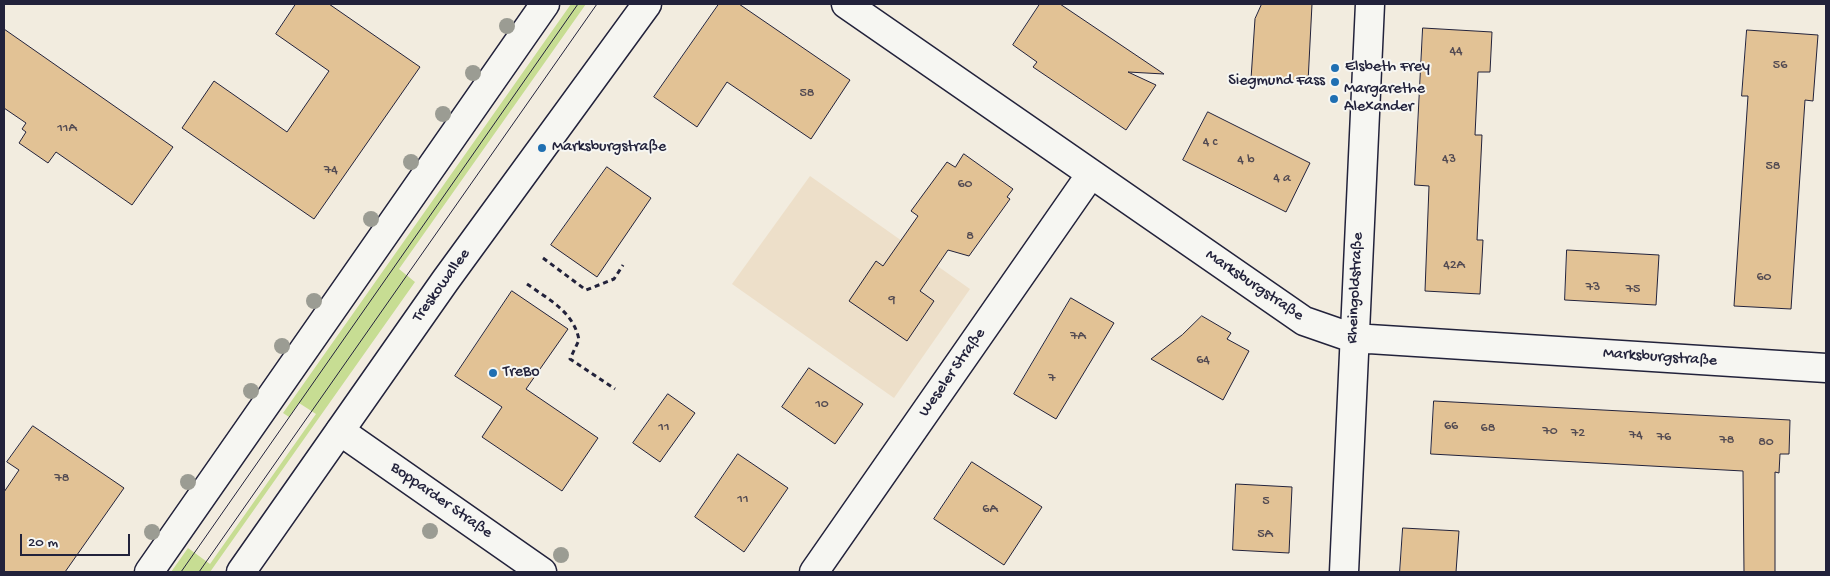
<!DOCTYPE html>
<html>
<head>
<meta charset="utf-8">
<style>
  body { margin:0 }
  #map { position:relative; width:1830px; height:576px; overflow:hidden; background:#f2ecdf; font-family:"Gochi Hand",sans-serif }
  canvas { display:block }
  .frame { position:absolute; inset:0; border:5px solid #22223b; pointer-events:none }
  .scale { position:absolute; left:20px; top:534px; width:110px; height:22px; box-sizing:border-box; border:2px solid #22223b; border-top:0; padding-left:6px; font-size:15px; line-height:18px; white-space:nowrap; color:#22223b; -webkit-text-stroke:4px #f6f6f2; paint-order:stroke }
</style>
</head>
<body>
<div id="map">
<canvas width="1830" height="576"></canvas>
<div class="frame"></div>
<div class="scale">20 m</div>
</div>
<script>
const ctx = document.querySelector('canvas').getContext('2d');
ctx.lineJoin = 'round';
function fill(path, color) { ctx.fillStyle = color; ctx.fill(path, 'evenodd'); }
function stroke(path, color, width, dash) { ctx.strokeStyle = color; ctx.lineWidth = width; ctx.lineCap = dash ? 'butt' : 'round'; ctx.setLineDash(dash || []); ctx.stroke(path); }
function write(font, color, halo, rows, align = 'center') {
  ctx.font = font + ' "Gochi Hand",sans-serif'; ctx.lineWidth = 4; ctx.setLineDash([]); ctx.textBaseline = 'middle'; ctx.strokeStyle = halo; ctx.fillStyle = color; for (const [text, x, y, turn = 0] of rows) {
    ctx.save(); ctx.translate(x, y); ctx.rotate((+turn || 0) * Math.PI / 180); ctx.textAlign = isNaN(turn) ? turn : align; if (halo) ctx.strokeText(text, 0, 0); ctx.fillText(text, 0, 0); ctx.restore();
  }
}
const built = new Path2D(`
  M 810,176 L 970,289 L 894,398 L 732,284 Z`);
const green = new Path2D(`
  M 571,4 L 586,4 L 399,269 L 415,282 L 210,572 L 171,572 L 188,548 L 210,564 L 316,414 L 299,403 L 289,417 L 283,413 Z`);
const building = new Path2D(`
  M 296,4 L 329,4 L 420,67 L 314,219 L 182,128 L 214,81 L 287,132 L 329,71 L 276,34 Z
  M 719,4 L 739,4 L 850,80 L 811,139 L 727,82 L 697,127 L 654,97 Z
  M 1040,4 L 1060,4 L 1164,74 L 1128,72 L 1156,85 L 1126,130 L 1033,67 L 1037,62 L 1013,45 Z
  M 1262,4 L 1312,4 L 1308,82 L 1251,79 L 1255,19 Z
  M 1423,28 L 1492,32 L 1490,72 L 1478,72 L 1475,135 L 1482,135 L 1477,240 L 1483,240 L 1480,294 L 1425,291 L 1429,186 L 1415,185 Z
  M 4,29 L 173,147 L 132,205 L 56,152 L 48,163 L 19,143 L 26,132 L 22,129 L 26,123 L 4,108 Z
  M 1747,30 L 1818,35 L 1813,101 L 1805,100 L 1791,309 L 1734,306 L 1748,96 L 1742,96 Z
  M 1208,112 L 1310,163 L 1286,212 L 1183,160 Z
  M 964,154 L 1013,189 L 1007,197 L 1010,199 L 969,256 L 948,250 L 920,291 L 934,301 L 907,341 L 849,301 L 876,261 L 883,266 L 918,216 L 911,211 L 947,162 L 955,167 Z
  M 607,167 L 651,198 L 597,277 L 551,245 Z
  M 1567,250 L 1659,255 L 1656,305 L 1565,300 Z
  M 512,291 L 568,329 L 526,389 L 598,438 L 562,491 L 482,437 L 502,407 L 455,376 Z
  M 1071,298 L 1114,323 L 1056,419 L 1014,394 Z
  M 1202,316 L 1231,333 L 1227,339 L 1249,351 L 1223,400 L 1151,359 L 1182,335 Z
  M 809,368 L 863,404 L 835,444 L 782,407 Z
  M 668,394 L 695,413 L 660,462 L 633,443 Z
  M 1434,401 L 1790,420 L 1789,454 L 1780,454 L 1779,473 L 1775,472 L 1775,572 L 1744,572 L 1743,471 L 1431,454 Z
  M 33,426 L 124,488 L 65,572 L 4,572 L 4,492 L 19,470 L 7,462 Z
  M 738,454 L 788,488 L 744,552 L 695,517 Z
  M 972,462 L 1042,507 L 1004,565 L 934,519 Z
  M 1236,484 L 1292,487 L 1289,553 L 1233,550 Z
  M 1403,528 L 1459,531 L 1456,572 L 1400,572 Z`);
const path = new Path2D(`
  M 543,258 L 586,290 L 614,279 L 623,265
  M 527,284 C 548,299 574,312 579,340 L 570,359 L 615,389`);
const minor = new Path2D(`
  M 846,4 L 1304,321 L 1353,338 L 1826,368
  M 340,431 L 542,572
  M 814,572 L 1091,174
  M 1344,572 L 1370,4`);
const secondary = new Path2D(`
  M 149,572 L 545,4
  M 241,572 L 445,281 L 647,4`);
const tram = new Path2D(`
  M 181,572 L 578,4
  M 199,572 L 597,4`);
const trees = [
  [507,26],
  [473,73],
  [443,114],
  [411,162],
  [371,219],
  [314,301],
  [282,346],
  [251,391],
  [188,482],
  [430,531],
  [152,532],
  [561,555]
];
const markers = [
  [1335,68,5,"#1f6fb2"],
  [1335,82,5,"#1f6fb2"],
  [1334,99,5,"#1f6fb2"],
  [542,148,5,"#1f6fb2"],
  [493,373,5,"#1f6fb2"]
];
const numberNames = [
  ["44",1456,52],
  ["56",1780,66],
  ["58",807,94],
  ["11A",67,129],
  ["4 c",1210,143],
  ["43",1449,160],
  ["4 b",1246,161],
  ["58",1773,167],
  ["74",331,171],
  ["4 a",1282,179],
  ["60",965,185],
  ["8",970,237],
  ["42A",1454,266],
  ["60",1764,278],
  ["73",1593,288],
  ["75",1633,290],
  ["9",892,301],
  ["7A",1078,337],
  ["64",1203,361],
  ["7",1052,379],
  ["10",822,405],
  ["66",1451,427],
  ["11",664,428],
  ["68",1488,429],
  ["70",1550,432],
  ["72",1578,434],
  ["74",1636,436],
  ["76",1664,438],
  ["78",1727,441],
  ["80",1766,443],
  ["78",62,479],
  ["11",743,500],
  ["5",1266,502],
  ["6A",990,510],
  ["5A",1265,535]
];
const poiNames = [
  ["Elsbeth Frey",1345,68],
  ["Siegmund Fass",1325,82,"right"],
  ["Margarethe",1344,90],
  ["Alexander",1344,108],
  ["Marksburgstraße",552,148],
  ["TreBo",503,373]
];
const streetNames = [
  ["Treskowallee",442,286,-54],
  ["Marksburgstraße",1254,286,34],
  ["Rheingoldstraße",1356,288,-87],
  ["Marksburgstraße",1660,358,4],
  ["Weseler Straße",953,373,-55],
  ["Bopparder Straße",441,501,35]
];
fill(built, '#eddfc9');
fill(green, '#c7dd93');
fill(building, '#e2c295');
stroke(building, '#22223b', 1);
stroke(minor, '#22223b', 31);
stroke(secondary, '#22223b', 31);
stroke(path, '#22223b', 3, [5, 4]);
stroke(minor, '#f6f6f2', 28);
stroke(secondary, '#f6f6f2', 28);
stroke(tram, '#22223b', 1);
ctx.fillStyle = '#9b9c93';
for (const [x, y] of trees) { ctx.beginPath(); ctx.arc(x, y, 8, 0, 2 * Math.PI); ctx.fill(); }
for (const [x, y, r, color] of markers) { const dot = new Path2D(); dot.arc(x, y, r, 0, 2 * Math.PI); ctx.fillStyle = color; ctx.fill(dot); stroke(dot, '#f6f6f2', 2); }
write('14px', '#524a52', null, numberNames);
write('16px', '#22223b', '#f6f6f2', poiNames, 'left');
write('16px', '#22223b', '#f6f6f2', streetNames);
</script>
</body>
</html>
